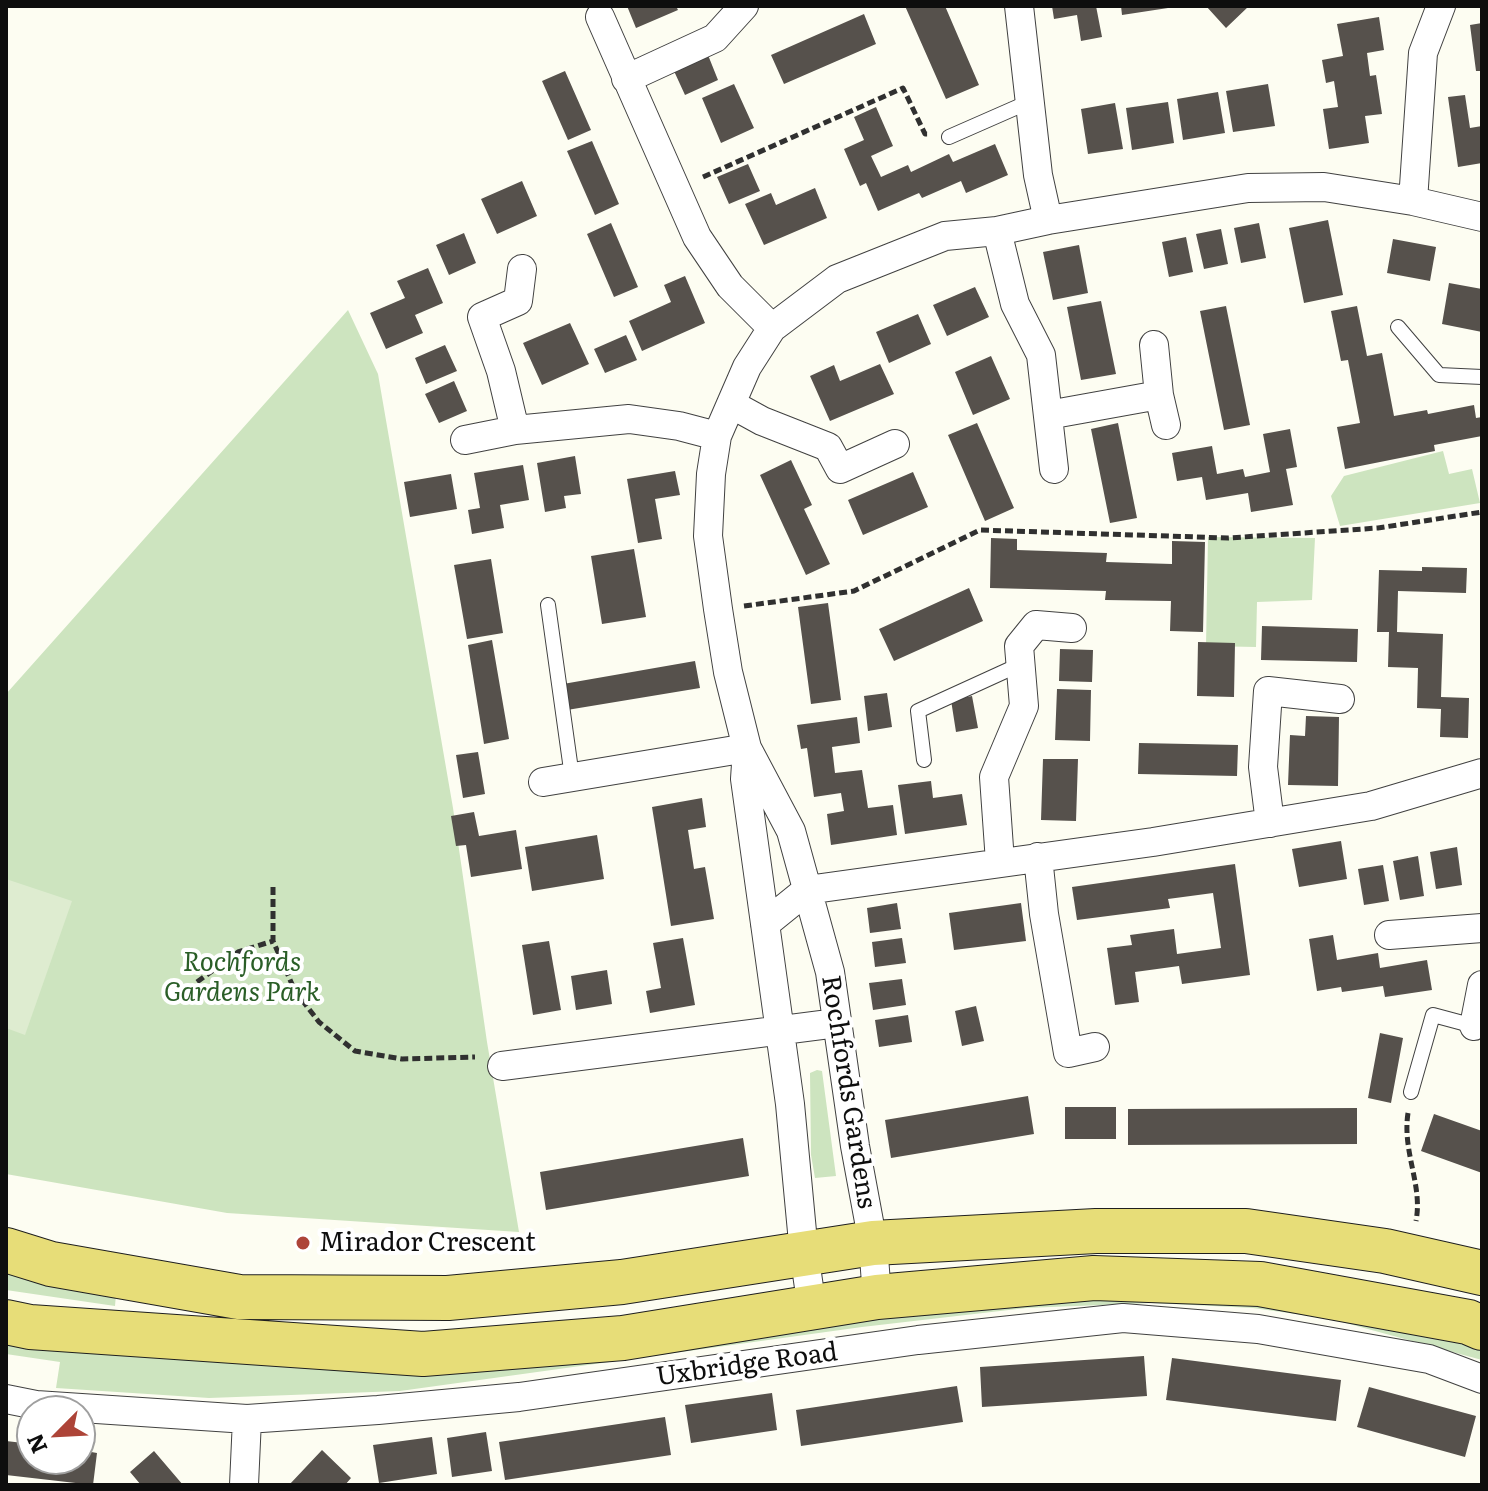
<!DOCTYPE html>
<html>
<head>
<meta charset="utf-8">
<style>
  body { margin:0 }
  #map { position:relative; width:1488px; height:1491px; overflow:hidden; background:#fdfdf2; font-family:Literata,serif }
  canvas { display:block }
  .frame { position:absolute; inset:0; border:8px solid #0e0e0e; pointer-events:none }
  .north { position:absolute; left:16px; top:1395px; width:80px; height:80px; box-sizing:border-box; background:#fff; border:2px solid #9f9f9f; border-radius:50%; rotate:246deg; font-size:22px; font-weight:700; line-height:32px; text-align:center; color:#0e0e0e }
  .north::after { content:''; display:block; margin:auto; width:28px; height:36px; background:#ad4438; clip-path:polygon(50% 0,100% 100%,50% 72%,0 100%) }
</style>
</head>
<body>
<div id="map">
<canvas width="1488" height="1491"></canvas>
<div class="frame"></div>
<div class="north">N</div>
</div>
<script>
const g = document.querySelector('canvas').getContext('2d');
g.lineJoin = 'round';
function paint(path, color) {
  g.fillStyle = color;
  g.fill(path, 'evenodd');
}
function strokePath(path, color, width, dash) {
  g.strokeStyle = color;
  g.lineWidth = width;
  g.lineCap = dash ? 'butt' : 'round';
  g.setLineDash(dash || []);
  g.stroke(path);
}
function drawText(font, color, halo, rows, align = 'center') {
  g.font = font + ' Literata,serif';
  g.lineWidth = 8;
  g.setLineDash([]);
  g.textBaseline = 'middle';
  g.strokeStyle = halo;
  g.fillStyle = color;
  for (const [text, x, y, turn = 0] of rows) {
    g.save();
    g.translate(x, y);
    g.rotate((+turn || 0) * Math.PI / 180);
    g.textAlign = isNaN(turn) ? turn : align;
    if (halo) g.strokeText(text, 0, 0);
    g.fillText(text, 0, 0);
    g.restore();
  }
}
paint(new Path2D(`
  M348,310L378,374L453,808L487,1042L519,1232L227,1213L6,1174V694Z
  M1443,451L1449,474L1472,469L1480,503L1340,526L1331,496L1344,476Z
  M1208,537L1315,538L1312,600L1257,602L1256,647L1206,646Z
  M817,1070L822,1071L836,1176L815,1178L811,1155L810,1073Z
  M6,1257L117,1283L115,1306L6,1290Z
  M1202,1294L1482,1344V1360L1331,1319L1253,1308L1152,1303L1026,1308L862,1327L400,1391L209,1398L56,1388L60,1362L6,1354V1325L207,1352L904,1306Z`), '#cde4bf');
paint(new Path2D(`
  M6,879L72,901L25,1035L6,1028Z`), '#deecd0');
paint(new Path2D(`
  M627,6H676L678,10L636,28Z
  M905,6H945L979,85L946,99Z
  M1052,6H1096L1102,37L1081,41L1077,15L1054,19Z
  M1121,6H1168V8L1122,15Z
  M1206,6H1249L1226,28Z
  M864,14L876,44L784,84L771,55Z
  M1379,17L1384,50L1367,53L1370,76L1376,75L1382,114L1365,116L1369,143L1329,149L1323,109L1338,107L1334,81L1326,83L1322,60L1343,56L1337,24Z
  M1482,23V71H1476L1470,25Z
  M708,55L718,80L685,95L674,71Z
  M565,71L591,130L568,140L542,81Z
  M734,84L754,128L721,143L702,98Z
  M1268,84L1275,126L1233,132L1226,91Z
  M1218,92L1225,133L1183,140L1177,99Z
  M1465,95L1470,128L1482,126V163L1458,167L1448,97Z
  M1168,102L1174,143L1132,150L1126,108Z
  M1115,103L1123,149L1088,154L1081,109Z
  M876,107L893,146L871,156L881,177L908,165L911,172L949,154L953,162L995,144L1008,175L966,193L961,181L922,198L919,193L878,211L866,183L860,186L844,149L864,140L854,117Z
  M592,141L619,204L595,215L567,151Z
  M748,164L760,191L729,204L717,177Z
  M522,181L537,216L497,234L481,199Z
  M815,188L827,218L764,245L745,204L771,193L776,205Z
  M1328,220L1343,295L1304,303L1289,228Z
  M611,223L638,287L614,297L587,234Z
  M1259,223L1266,258L1241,263L1234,228Z
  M1221,229L1228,264L1204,269L1196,234Z
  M464,233L476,263L449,275L436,245Z
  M1186,237L1193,272L1169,277L1162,242Z
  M1393,239L1436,247L1430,281L1387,273Z
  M1079,245L1088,293L1053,300L1043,252Z
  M428,268L443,303L415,315L423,333L386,349L370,313L405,298L397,281Z
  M685,276L705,323L642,351L629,321L671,302L664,285Z
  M1449,283L1482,289V332L1442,324Z
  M975,287L989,317L947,336L933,305Z
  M1101,301L1116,374L1081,380L1067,307Z
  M1226,306L1250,425L1224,430L1200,311Z
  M1357,306L1367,356L1382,353L1394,416L1427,410L1428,414L1474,405L1476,418L1482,417V436L1434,445L1435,451L1345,469L1337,427L1360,423L1348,360L1341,361L1331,311Z
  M918,314L931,344L889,363L876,332Z
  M570,323L589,364L542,385L523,343Z
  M626,335L637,360L605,373L594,349Z
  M445,345L457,371L426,384L415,358Z
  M991,356L1010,399L973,415L955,372Z
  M880,364L894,394L830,421L810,376L834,365L840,381Z
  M454,381L467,411L439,423L425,394Z
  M977,423L1014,508L985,521L948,435Z
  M1118,423L1137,518L1110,523L1091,429Z
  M1290,429L1297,467L1286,469L1293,505L1251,512L1248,493L1206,500L1202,477L1177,481L1172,453L1212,446L1217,474L1243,469L1245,477L1270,472L1263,434Z
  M575,456L581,494L564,496L566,508L545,512L537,463Z
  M791,460L812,505L804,509L830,564L806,575L760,475Z
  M523,465L529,500L500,505L504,528L472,534L468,510L480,508L474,473Z
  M675,471L680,495L655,499L662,539L638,543L627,479Z
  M913,472L928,507L863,535L848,500Z
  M451,474L457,509L410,517L404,482Z
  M991,538L1017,539V550L1107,553L1106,562L1172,564V541L1205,542L1203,632L1170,631L1171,601L1105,600L1106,591L990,588Z
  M634,549L646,617L602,624L591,556Z
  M491,559L503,633L467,639L454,565Z
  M1422,567L1467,568L1466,593L1398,591L1397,632L1443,634L1441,697L1469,698L1468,738L1440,737L1441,709L1417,708L1418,668L1388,667L1389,632H1377L1379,570L1422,571Z
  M969,588L983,621L894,661L879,629Z
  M828,603L841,700L811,704L798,607Z
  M1262,626L1358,629L1357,662L1261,660Z
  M492,640L509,739L484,744L468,645Z
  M1198,642L1235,643L1234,697L1197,696Z
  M1060,649L1093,650L1092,682L1059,681Z
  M695,661L700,688L567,710L563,684Z
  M1057,689L1091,690L1090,741L1055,740Z
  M887,693L892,727L868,731L864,696Z
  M972,696L978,728L956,732L951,700Z
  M1306,716L1339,717L1338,786L1288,785L1290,735L1305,736Z
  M857,717L860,743L832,747L835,773L862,770L868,808L893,805L897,835L831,845L827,814L844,811L841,793L814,797L807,748L801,749L797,725Z
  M1139,743L1238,745L1237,776L1138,774Z
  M478,752L485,794L463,798L456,755Z
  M1043,759H1078L1076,821L1041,820Z
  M931,781L933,798L962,794L967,825L905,834L898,785Z
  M702,798L706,827L688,830L694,869L705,867L714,919L671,926L652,807Z
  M474,812L479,836L516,830L522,869L471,877L466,845L456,846L451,816Z
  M597,835L604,879L532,891L525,847Z
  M1341,841L1347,879L1299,887L1292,849Z
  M1457,847L1462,885L1436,889L1430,852Z
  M1418,856L1424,896L1400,900L1393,861Z
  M1235,864L1250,975L1182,984L1179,966L1135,972L1139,1002L1115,1005L1107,948L1132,945L1130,935L1174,929L1177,954L1221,948L1213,893L1168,899L1170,908L1077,920L1072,887Z
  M1383,865L1389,901L1364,905L1358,869Z
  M897,903L901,929L870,933L867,908Z
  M1021,903L1026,941L954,950L949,913Z
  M1333,935L1337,960L1378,953L1380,968L1427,960L1432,990L1385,997L1383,986L1342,992L1341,987L1317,991L1309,939Z
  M683,938L695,1005L650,1013L646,991L661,988L653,943Z
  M902,938L906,963L875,967L872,942Z
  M549,941L561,1010L533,1015L522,945Z
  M607,970L612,1004L576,1010L571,976Z
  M902,979L906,1005L873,1010L869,983Z
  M976,1006L984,1041L962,1046L955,1011Z
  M908,1015L912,1042L879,1047L875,1020Z
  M1380,1033L1403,1038L1391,1103L1368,1098Z
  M1028,1096L1034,1134L891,1158L885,1120Z
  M1065,1107H1116V1139H1065Z
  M1357,1108V1144L1128,1145V1109Z
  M1434,1114L1482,1131V1173L1421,1151Z
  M743,1138L749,1176L546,1210L540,1172Z
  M1144,1356L1147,1396L982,1407L980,1367Z
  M1172,1358L1341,1380L1336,1421L1166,1400Z
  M957,1386L963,1422L801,1446L796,1410Z
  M1369,1387L1476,1416L1465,1457L1357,1427Z
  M772,1393L777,1430L691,1443L685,1405Z
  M665,1417L671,1455L505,1480L499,1442Z
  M486,1432L492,1471L452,1477L447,1438Z
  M432,1437L437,1474L379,1483L373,1445Z
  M6,1441L32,1444V1459H80V1450L97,1453L93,1485L6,1475Z
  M322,1450L351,1478L345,1485H289Z
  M154,1451L183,1485H141L130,1472Z`), '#56514c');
const lane = new Path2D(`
  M949,137L1031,101
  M1398,327L1439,375L1482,377
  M548,605L572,777
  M924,760L918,711L1021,664
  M1411,1092L1433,1015L1474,1026`);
const street = new Path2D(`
  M1019,6L1038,175L1048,220
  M600,17L697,237L730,286L772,328
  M626,79L715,38L744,6
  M1413,201L1423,53L1441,6
  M997,231L1015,304L1041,355L1054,469
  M1154,345L1159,395L1166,425
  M731,404L762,421L828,447L840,469L895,444
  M1048,415L1159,395
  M515,430L501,371L482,317L518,301L522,269
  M465,440L515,430L629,419L679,426L717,436
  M747,749L745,779L790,1104L804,1253L812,1308
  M543,782L747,748
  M1270,823L1263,767L1268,691L1340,699
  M1038,857L1044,914L1068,1053L1095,1047
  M1000,862L994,777L1024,706L1019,646L1036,625L1072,628
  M765,924L807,890L1153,842L1371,806L1482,773
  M1389,935L1482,928
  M1474,1026L1482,985
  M502,1066L837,1023
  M877,1297L873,1243L855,1146L830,972L791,831L747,748L728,672L718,609L708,536L711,474L717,436L747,367L772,328L837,279L945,236L997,231L1048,220L1248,188L1324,187L1413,201L1482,217
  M6,1399L36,1405L247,1419L378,1410L519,1397L918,1340L1123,1318L1258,1329L1429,1359L1482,1379
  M244,1485L247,1419`);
const primary = new Path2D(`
  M6,1250L51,1264L239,1297L448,1298L622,1282L873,1243L1096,1231H1246L1385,1251L1482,1273
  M6,1322L30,1327L423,1354L623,1338L877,1297L1094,1278L1260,1284L1468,1322L1482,1328`);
strokePath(lane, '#414141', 16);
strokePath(street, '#414141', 30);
strokePath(primary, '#1f1f1f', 46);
strokePath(new Path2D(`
  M703,177L903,88L925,134H930
  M744,606L854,591L980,530L1228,538L1378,528L1482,512
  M273,887V941L295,991L319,1022L355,1051L402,1059L475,1057
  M197,982L238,952L273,941
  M1408,1113C1402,1152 1423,1185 1416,1221`), '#303030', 5, [8, 4]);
strokePath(lane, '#fff', 14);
strokePath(street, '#fff', 28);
strokePath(primary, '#e7dd78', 44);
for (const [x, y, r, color] of [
  [303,1243,8,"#ad4438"]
]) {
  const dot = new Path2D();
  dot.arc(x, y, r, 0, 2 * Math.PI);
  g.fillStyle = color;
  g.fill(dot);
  strokePath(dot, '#fff', 3);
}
drawText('italic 26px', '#2a5e27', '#fff', [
  ["Rochfords",242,963],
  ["Gardens Park",242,993]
]);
drawText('26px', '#0e0e0e', '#fff', [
  ["Rochfords Gardens",848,1092,81],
  ["Uxbridge Road",747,1365,-8]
]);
drawText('26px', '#0e0e0e', '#fff', [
  ["Mirador Crescent",319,1243]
], 'left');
</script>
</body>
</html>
